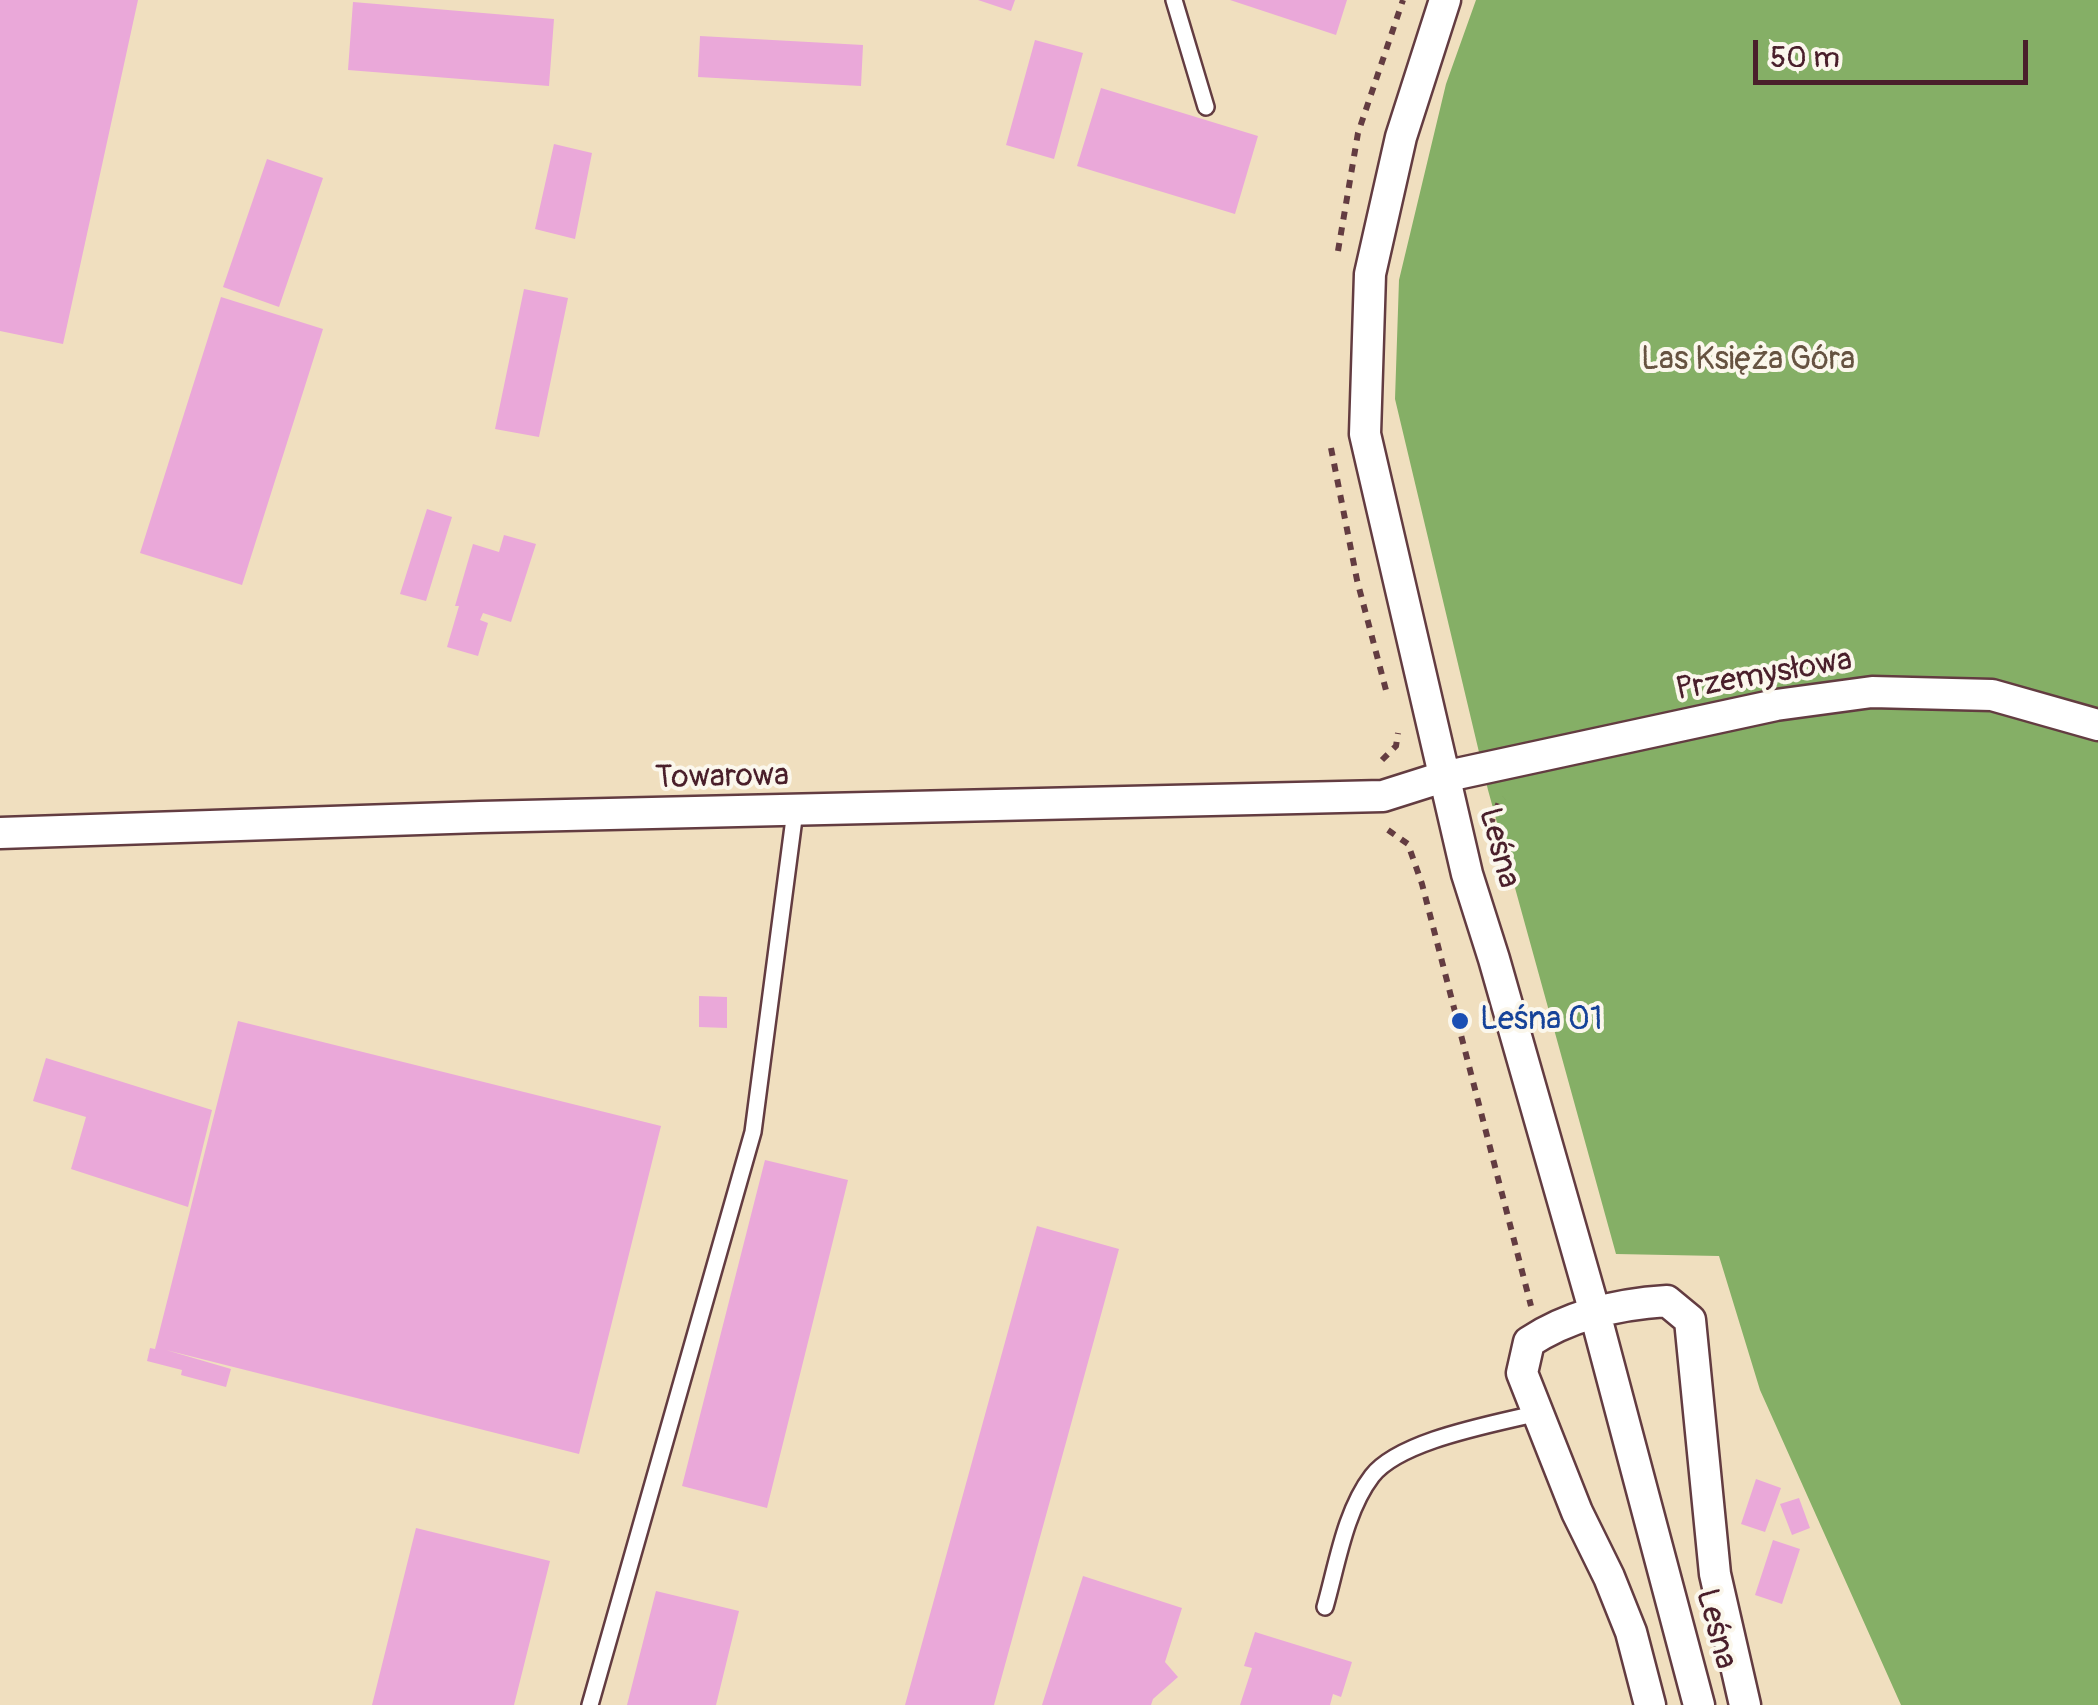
<!DOCTYPE html>
<html>
<head>
<meta charset="utf-8">
<style>
  body { margin:0 }
  #map { position:relative; width:2098px; height:1705px; overflow:hidden; background:#f0dfbf; font-family:Pangolin,sans-serif }
  canvas { display:block }
  .scale { position:absolute; left:1753px; top:40px; width:275px; height:45px; box-sizing:border-box; border:5px solid #4a1f2b; border-top:0; padding-left:12px; font-size:30px; line-height:35px; white-space:nowrap; color:#4a1f2b; -webkit-text-stroke:8px #fbf7ec; paint-order:stroke }
</style>
</head>
<body>
<div id="map">
<canvas width="2098" height="1705"></canvas>
<div class="scale">50 m</div>
</div>
<script>
const g = document.querySelector('canvas').getContext('2d');
g.lineJoin = 'round';
function paint(path, color) {
  g.fillStyle = color;
  g.fill(path, 'evenodd');
}
function strokePath(path, color, width, dash) {
  g.strokeStyle = color;
  g.lineWidth = width;
  g.lineCap = dash ? 'butt' : 'round';
  g.setLineDash(dash || []);
  g.stroke(path);
}
function drawText(font, color, halo, rows, align = 'center') {
  g.font = font + ' Pangolin,sans-serif';
  g.lineWidth = 8;
  g.setLineDash([]);
  g.textBaseline = 'middle';
  g.strokeStyle = halo;
  g.fillStyle = color;
  for (const [text, x, y, turn = 0] of rows) {
    g.save();
    g.translate(x, y);
    g.rotate((+turn || 0) * Math.PI / 180);
    g.textAlign = isNaN(turn) ? turn : align;
    if (halo) g.strokeText(text, 0, 0);
    g.fillText(text, 0, 0);
    g.restore();
  }
}
paint(new Path2D(`
  M1476,0H2098V1705H1901L1760,1390L1719,1256L1616,1254L1488,790L1395,399L1399,280L1446,84Z`), '#85af66');
paint(new Path2D(`
  M0,0H138L63,344L0,331Z
  M978,0H1015L1011,11Z
  M1230,0H1347L1336,35Z
  M353,2L554,19L549,86L348,70Z
  M700,36L863,45L861,86L698,77Z
  M1035,40L1083,53L1054,159L1006,145Z
  M1101,88L1258,136L1235,214L1077,166Z
  M554,144L592,153L575,239L535,229Z
  M267,159L323,178L279,307L223,287Z
  M524,289L568,298L539,437L495,429Z
  M221,297L323,329L242,585L140,553Z
  M427,509L452,517L426,601L400,594Z
  M504,535L536,544L511,622L483,613L480,620L488,623L478,656L447,647L459,606H455L473,544L499,552Z
  M699,996L727,997V1028L699,1027Z
  M238,1021L661,1126L579,1454L166,1350L231,1369L226,1387L181,1375L182,1370L147,1361L150,1348L155,1349Z
  M46,1058L212,1110L188,1207L71,1169L86,1117L33,1101Z
  M765,1160L848,1180L767,1508L682,1486Z
  M1037,1226L1119,1249L994,1705H905Z
  M1756,1479L1781,1488L1765,1532L1741,1524Z
  M1799,1498L1810,1528L1792,1535L1780,1504Z
  M416,1528L550,1561L514,1705H372Z
  M1773,1540L1800,1549L1782,1604L1755,1595Z
  M1083,1576L1182,1608L1165,1662L1178,1677L1153,1699L1151,1705H1042Z
  M656,1591L739,1611L716,1705H627Z
  M1255,1632L1352,1662L1341,1697L1333,1694L1330,1705H1240L1252,1668L1244,1666Z`), '#eaa8d9');
const service = new Path2D(`
  M1174,0L1206,107
  M1325,1607C1337,1565 1345,1511 1372,1476C1400,1440 1494,1424 1538,1413
  M590,1705L753,1132L795,811`);
const minor = new Path2D(`
  M1445,0L1401,137L1370,274L1365,434L1467,874L1494,959L1595,1313L1699,1705
  M0,833L480,817L1383,796L1443,777L1776,705L1872,692L1992,695L2098,725
  M1650,1705L1631,1632L1609,1577L1577,1512L1522,1373L1529,1342C1570,1315 1618,1304 1667,1301L1690,1320L1715,1574L1745,1705`);
strokePath(service, '#633c41', 20);
strokePath(minor, '#633c41', 35);
strokePath(new Path2D(`
  M1338,251L1358,133L1403,0
  M1331,448L1357,580L1387,694
  M1382,760L1396,746L1398,733
  M1490,826L1499,802L1504,798
  M1388,830L1408,844L1422,884L1531,1306`), '#633c41', 6, [8, 8]);
strokePath(service, '#fff', 15);
strokePath(minor, '#fff', 30);
for (const [x, y, r, color] of [
  [1460,1021,10,"#1a4fb4"]
]) {
  const dot = new Path2D();
  dot.arc(x, y, r, 0, 2 * Math.PI);
  g.fillStyle = color;
  g.fill(dot);
  strokePath(dot, '#fbf7ec', 4);
}
drawText('32px', '#665341', '#fbf7ec', [
  ["Las Księża Góra",1748,361]
]);
drawText('32px', '#4a1f2b', '#fbf7ec', [
  ["Przemysłowa",1764,676,-10],
  ["Towarowa",722,778,-1],
  ["Leśna",1498,848,75],
  ["Leśna",1715,1629,75]
]);
drawText('32px', '#164399', '#fbf7ec', [
  ["Leśna 01",1480,1021]
], 'left');
</script>
</body>
</html>
